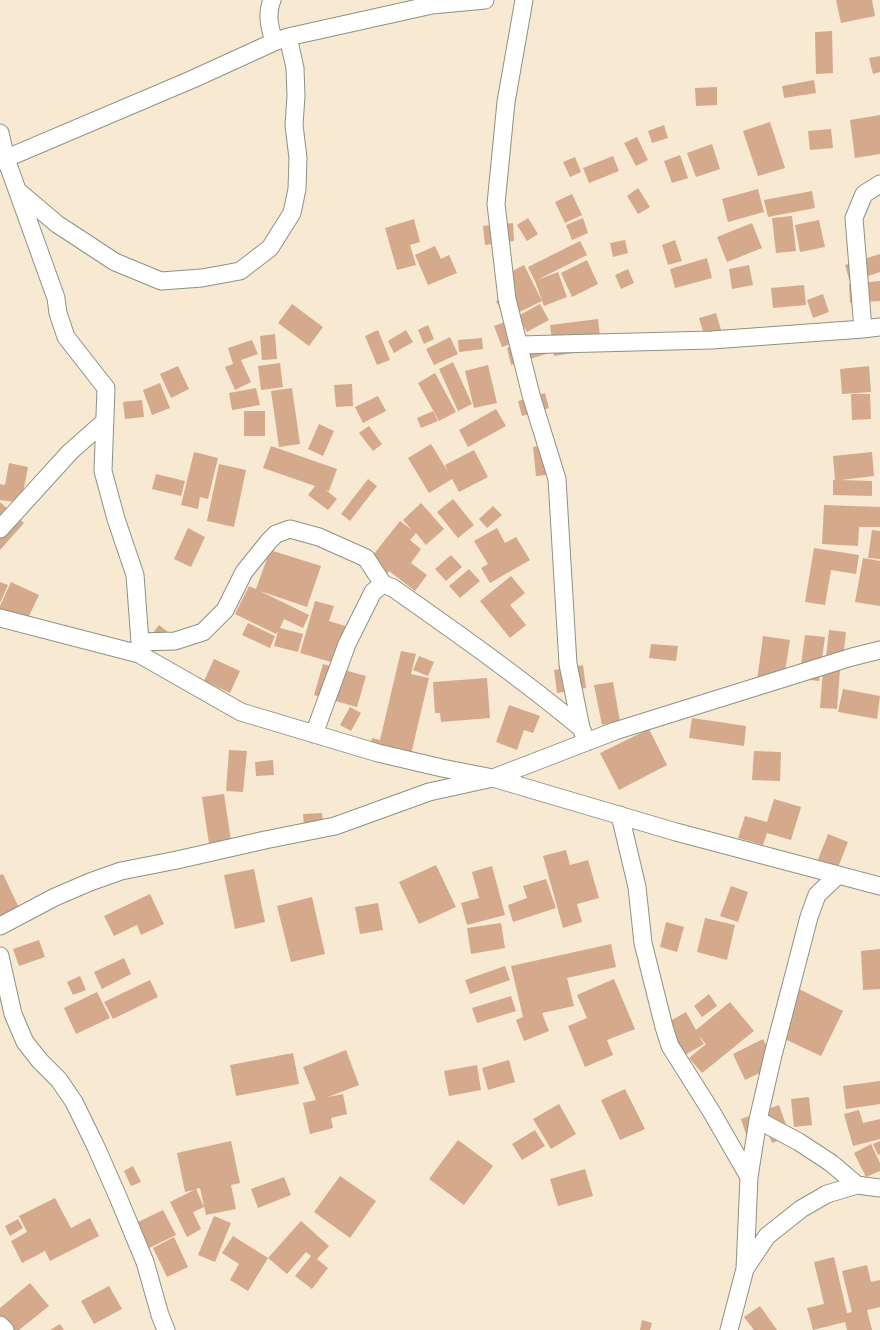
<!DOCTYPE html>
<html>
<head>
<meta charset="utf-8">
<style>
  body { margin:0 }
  canvas { display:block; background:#f8e9d3 }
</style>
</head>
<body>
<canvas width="880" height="1330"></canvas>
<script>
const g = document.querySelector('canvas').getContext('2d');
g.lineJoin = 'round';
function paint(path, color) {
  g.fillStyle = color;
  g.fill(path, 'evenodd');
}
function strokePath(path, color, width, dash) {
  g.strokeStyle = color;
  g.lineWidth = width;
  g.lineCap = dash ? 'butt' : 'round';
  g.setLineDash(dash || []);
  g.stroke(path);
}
paint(new Path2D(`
  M836,0H872L875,16L841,23Z
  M832,31L833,73L816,74L815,32Z
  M880,56V72L873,74L869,58Z
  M814,80L816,93L784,98L782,86Z
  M717,87V105L696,106L695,88Z
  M880,115V154L855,158L850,120Z
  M770,122L785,168L758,176L743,131Z
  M664,125L668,138L652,143L648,131Z
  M831,129L833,148L810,150L808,131Z
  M637,137L648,160L636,166L624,143Z
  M712,144L720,169L696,177L687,153Z
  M680,155L688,178L672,183L664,161Z
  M613,156L619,171L589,183L583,168Z
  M575,157L581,172L570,177L563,162Z
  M638,188L650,207L638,214L627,196Z
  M758,189L764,212L728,222L722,199Z
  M812,191L815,208L768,217L764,200Z
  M572,194L582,215L565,223L555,202Z
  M792,216L796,251L776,253L772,218Z
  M528,218L538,234L527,241L517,225Z
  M583,218L588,233L572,240L566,225Z
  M414,219L420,242L410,245L416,265L397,270L385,228Z
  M819,220L825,247L800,252L795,225Z
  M513,223L514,241L485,245L483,226Z
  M752,223L762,248L727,262L717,237Z
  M625,240L628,253L613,257L610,243Z
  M675,240L682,261L668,265L662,245Z
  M580,241L587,255L537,280L558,272L567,297L544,306L535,281L528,267Z
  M435,246L441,259L449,255L457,273L428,285L415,255Z
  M880,254V272L850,282L845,265Z
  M707,258L712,278L675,288L670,269Z
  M587,260L598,284L572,297L561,273Z
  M524,265L542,301L505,319L496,301L516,291L507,274Z
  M749,265L753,285L732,289L729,269Z
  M628,269L634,283L621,289L615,275Z
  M880,281V301L850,303L849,284Z
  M804,285L806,305L773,308L771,288Z
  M823,294L829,312L813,318L807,300Z
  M292,304L323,327L309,346L278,323Z
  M540,304L549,320L527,332L518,316Z
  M716,313L722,333L705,338L699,318Z
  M517,318L525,339L502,347L494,326Z
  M598,319L600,336L572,340L574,353L554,356L550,325Z
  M428,325L434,339L424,344L418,330Z
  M378,330L390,360L377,365L365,336Z
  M406,330L413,342L394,353L388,341Z
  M275,334L277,359L262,360L260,336Z
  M547,335L552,352L511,365L507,348Z
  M450,337L458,354L434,365L426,349Z
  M482,338L483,349L459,352L458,340Z
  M252,340L258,354L241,360L251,382L235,390L225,367L233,364L228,348Z
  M453,362L472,404L458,411L439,369Z
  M280,363L283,387L261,390L258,366Z
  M488,365L497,403L474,408L465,371Z
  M178,366L189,389L171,398L160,374Z
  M869,366L871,392L842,394L840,369Z
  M435,373L456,412L439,421L418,383Z
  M160,383L170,408L152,415L143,390Z
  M352,384L353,406L336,407L334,385Z
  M256,388L260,405L232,410L229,393Z
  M292,388L300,444L279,447L271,391Z
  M545,393L549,408L522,416L518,401Z
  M851,394H870L871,419L852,420Z
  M378,396L386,411L363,423L355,407Z
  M142,400L144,417L125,419L123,402Z
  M496,409L506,426L468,447L459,430Z
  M244,411H265V436H244Z
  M433,411L438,421L421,428L417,418Z
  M319,424L334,431L323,456L308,449Z
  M369,426L382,444L373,451L359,433Z
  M431,444L448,472L445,465L474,450L488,477L459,492L452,479L429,493L408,458Z
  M553,444L556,474L536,476L533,447Z
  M271,446L337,469L329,491L326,490L337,499L328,510L308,495L315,486L263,468Z
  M194,452L218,458L208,499L200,497L198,509L181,505Z
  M872,452L874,476L841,480L872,481V496L833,495V480H835L833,456Z
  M9,463L28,467L21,503L0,500V484L5,485Z
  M219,464L246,470L234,527L207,521Z
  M156,474L185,481L181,496L152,489Z
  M368,479L377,486L350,521L341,514Z
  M453,499L474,525L458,538L437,512Z
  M0,502L24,523L0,550Z
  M421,503L444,529L426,545L416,533L410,540L421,549L411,563L427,575L415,591L389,571L380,583L362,569L400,521L412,530L403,520Z
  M824,505L880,507V527H859L858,546L822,544Z
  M493,506L502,515L487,528L479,519Z
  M188,528L205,537L191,567L174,559Z
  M497,528L505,543L516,537L530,560L490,583L481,568L488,564L474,541Z
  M872,530L880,531V559L868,558Z
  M814,548L859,555L856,574L831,570L825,605L805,602Z
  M270,550L321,566L307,607L260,591L309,615L303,628L284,619L280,628L303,634L298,652L274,646L278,631L276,634L235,614L249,586L256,589Z
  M451,555L462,567L446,581L435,569Z
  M863,558L880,561V606L855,602Z
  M469,569L480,581L460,598L449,586Z
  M511,576L525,593L510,605L526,625L510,638L480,601Z
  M0,582L8,585L0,603Z
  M11,582L39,595L26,622L0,611V606Z
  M315,601L334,606L329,621L355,629L345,666L300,653Z
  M248,623L275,636L270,648L242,635Z
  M159,625L168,632L153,652L144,645Z
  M829,630L846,632L842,668L825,666Z
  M805,635L825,637L819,681L799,679Z
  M763,636L790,640L783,684L757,681Z
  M651,644L678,646L676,661L649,658Z
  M401,651L416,654L411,674L429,678L408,767L367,758L372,738L380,740Z
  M419,656L434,662L428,676L413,670Z
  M214,659L240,671L230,693L204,681Z
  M323,664L366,676L357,707L314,695Z
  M583,665L586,688L557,693L554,670Z
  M823,669L840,670L837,709L820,708Z
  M487,678L490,718L441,722L440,713H435L433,682Z
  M613,682L620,721L602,725L594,685Z
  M843,689L880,696L877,719L838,712Z
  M509,705L540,716L533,733L524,730L517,750L496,742Z
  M350,707L361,713L351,731L340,725Z
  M692,718L746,726L744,746L689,738Z
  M649,729L667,765L619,790L600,753Z
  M229,750L247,751L243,792L226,791Z
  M754,751L781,752L780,781L752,780Z
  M273,760L274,775L256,776L255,762Z
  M224,794L231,841L209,844L202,797Z
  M774,799L801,807L791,840L767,833L763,845L738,838L745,816L767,822Z
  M322,813L323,825L304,826L303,814Z
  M828,834L848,842L837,870L817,862Z
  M566,850L570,865L588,860L599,898L577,904L582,922L563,928L543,856Z
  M436,865L456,907L419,924L399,882Z
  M492,866L505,915L467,925L461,903L479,898L472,872Z
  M254,869L265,922L235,929L224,875Z
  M3,874L22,914L0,925V875Z
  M546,879L556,908L513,922L508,905L527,898L523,886Z
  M731,886L748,892L738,922L720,916Z
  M150,894L164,924L141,935L137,925L114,936L104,916Z
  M312,897L325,954L291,962L277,906Z
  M378,903L383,930L360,934L355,907Z
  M705,918L735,925L727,960L697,952Z
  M666,922L684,927L677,952L660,947Z
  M501,923L505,948L471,954L467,928Z
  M39,940L45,957L19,966L13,949Z
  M611,944L616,967L567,978L574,1006L542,1013L549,1031L524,1041L516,1020L523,1017L511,966Z
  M880,949V989L863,990L861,951Z
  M124,958L131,974L102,989L94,972Z
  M505,966L510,980L470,994L465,980Z
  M80,976L86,990L73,995L67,982Z
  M614,979L635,1029L607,1040L613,1055L585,1067L568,1026L587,1018L577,995Z
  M150,980L158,997L113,1019L104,1002Z
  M799,989L843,1011L821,1056L776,1035Z
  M97,992L110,1018L76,1034L64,1008Z
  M709,994L717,1006L702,1017L694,1006Z
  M511,996L516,1011L477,1023L472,1008Z
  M730,1002L754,1031L702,1073L689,1058L706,1044L698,1035L704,1044L676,1060L658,1028L686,1012L696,1030Z
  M763,1039L776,1065L745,1080L733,1054Z
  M346,1050L359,1085L328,1097L343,1094L347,1114L331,1118L333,1128L310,1134L303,1103L316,1100L303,1067Z
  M293,1053L299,1084L236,1096L230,1065Z
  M509,1060L515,1082L488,1090L482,1068Z
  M477,1065L481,1090L449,1096L444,1071Z
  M880,1081V1104L846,1109L843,1086Z
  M625,1089L645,1129L620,1140L601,1100Z
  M809,1097L812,1125L794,1127L791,1099Z
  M559,1104L576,1134L551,1149L533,1119Z
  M779,1105L790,1136L772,1143L768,1133L748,1140L741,1119Z
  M859,1110L863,1123L880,1119V1139L853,1146L844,1114Z
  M535,1130L545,1146L522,1160L512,1144Z
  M458,1140L493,1166L464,1205L429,1179Z
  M231,1141L240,1183L231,1185L236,1209L206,1215L200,1188L196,1189L204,1207L193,1212L201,1229L187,1237L170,1202L194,1190L185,1192L177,1153Z
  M880,1141V1154L878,1155L873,1144Z
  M871,1144L880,1163V1171L866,1177L854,1153Z
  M133,1166L141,1182L131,1186L124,1171Z
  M585,1169L593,1196L558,1206L550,1179Z
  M340,1176L376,1201L350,1238L314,1212Z
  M284,1177L291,1195L258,1208L251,1189Z
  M55,1198L71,1228L90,1218L99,1236L50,1261L45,1251L22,1263L11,1241L27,1232L19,1216Z
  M163,1210L176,1235L149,1248L136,1223Z
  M214,1216L231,1223L215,1262L198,1255Z
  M18,1219L23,1228L10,1236L5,1226Z
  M301,1221L329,1246L317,1259L328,1268L312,1289L295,1276L311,1256L306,1252L287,1274L268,1258L248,1291L230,1280L239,1264L222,1253L233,1236L268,1258Z
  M174,1237L188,1267L167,1277L153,1248Z
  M834,1257L847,1313L852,1312L842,1271L867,1265L871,1282L880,1280V1307L867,1310L872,1330H847L845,1322L813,1330L807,1308L824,1304L814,1262Z
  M30,1283L49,1306L19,1330H0V1308Z
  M109,1286L122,1309L94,1324L81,1301Z
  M760,1306L777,1330H754L744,1317Z
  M642,1320L652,1323L650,1330H640Z
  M60,1324L64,1330H50Z`), '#d5aa8c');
const minor = new Path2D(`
  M272,0C266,14 270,28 274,42
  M524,0L506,102L496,204L507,299L531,395L557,479L568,664L581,728L587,742
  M0,133L6,159L56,298L58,313L66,337L106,388L103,471L116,519L135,575L140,642L139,654
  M0,161L193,79L274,42L288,37L432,5L485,0
  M18,191L57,224L115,262L161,281L202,278L240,271L270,248L292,213L297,189L298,158L294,125L296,96L295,68L288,37
  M863,329L854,218L864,194L880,184
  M519,345L712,340L863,329L880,327
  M0,529L70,452L105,421
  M0,618L139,654L241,712L378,753L442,768L493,778L676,832L880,886
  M140,642L175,641L203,632L225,610L244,572L269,541L276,534L290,529L319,537L366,558L383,584L393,588C457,633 521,678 581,728
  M314,734L347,644L373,592L383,584
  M620,815L637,887L643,943L664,1027L670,1046L711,1111L749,1177
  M0,926L55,897L90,882L121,871L177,860L265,840L335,826L429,792L493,778L615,731L852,657L880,650
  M0,956L13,1014L25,1042L40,1061L59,1080L74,1102L96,1147L118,1197L145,1262L160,1315L166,1330
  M758,1120L799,1142L831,1163L857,1185
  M745,1269L767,1236L801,1209L827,1194L857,1185L880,1188
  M0,1325L5,1330
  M729,1330L745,1269L749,1177L758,1120L773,1055L809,917L817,895L838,875`);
strokePath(minor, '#8c9384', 19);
strokePath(minor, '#fff', 17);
</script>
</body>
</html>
